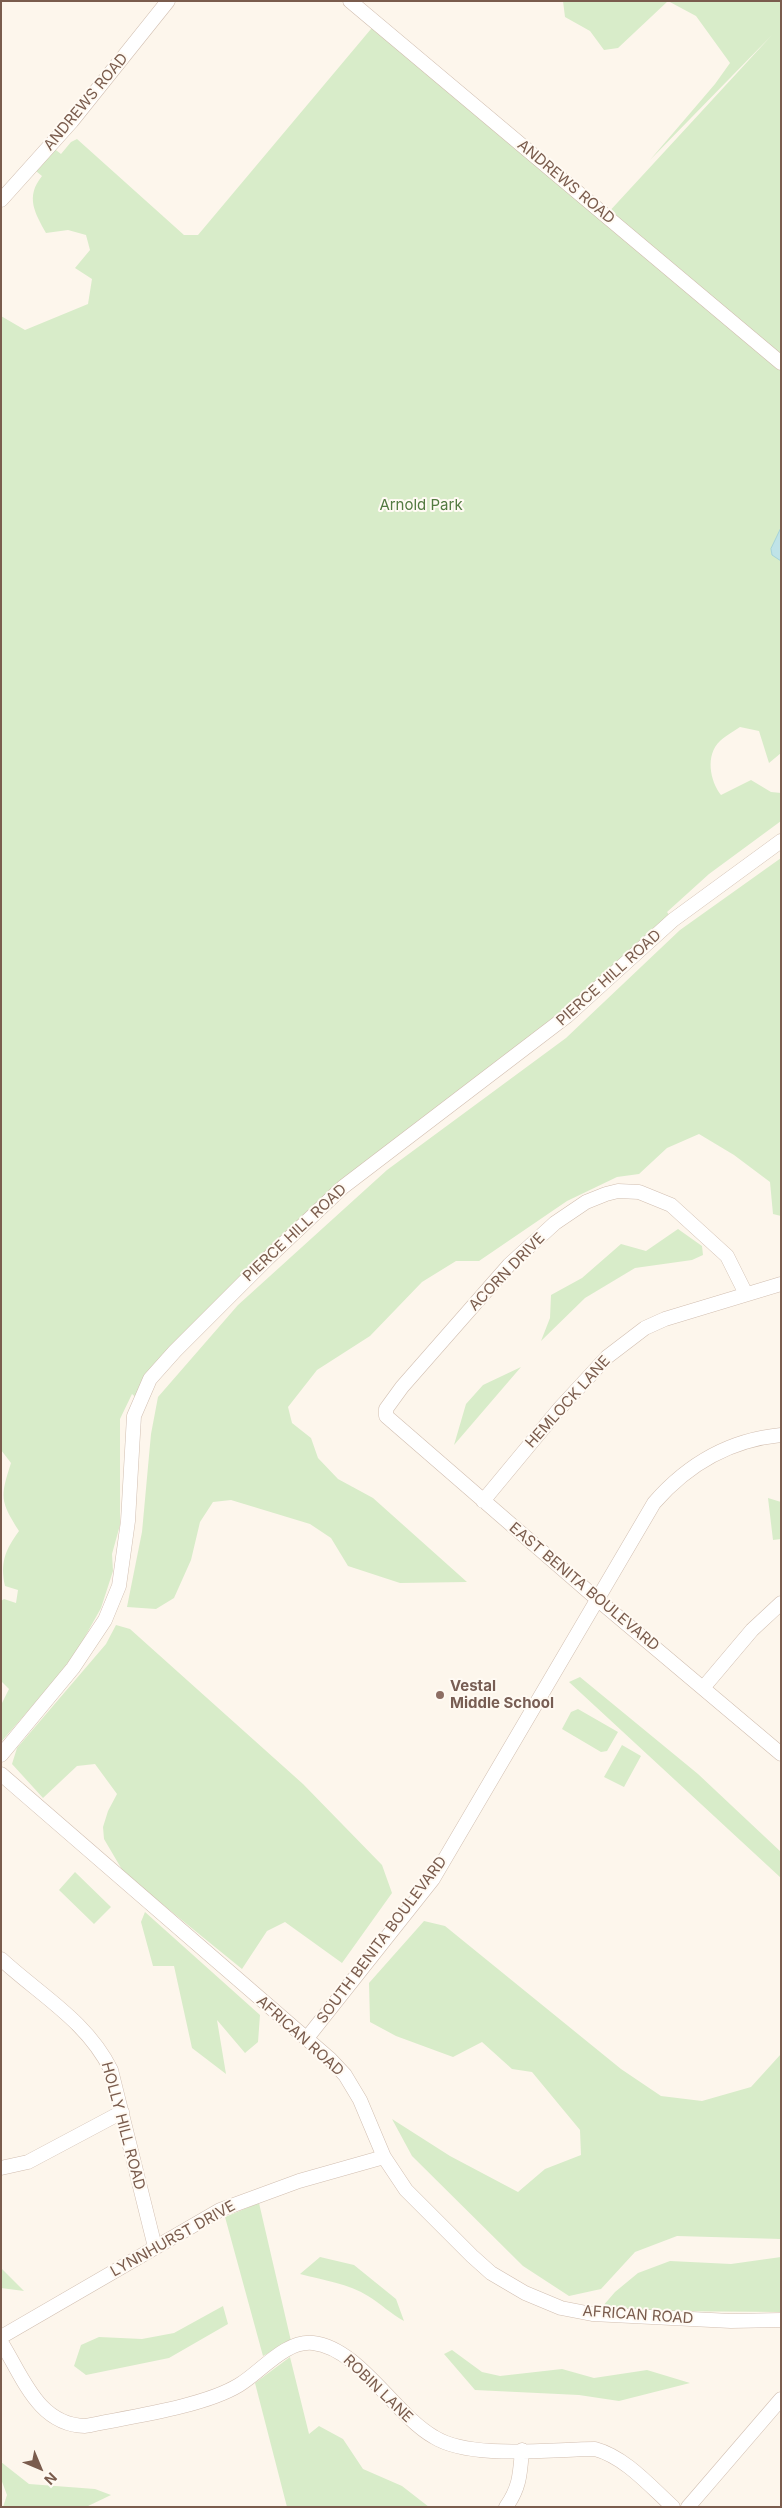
<!DOCTYPE html>
<html>
<head>
<meta charset="utf-8">
<style>
  body { margin:0 }
  #map { position:relative; width:782px; height:2508px; overflow:hidden; background:#fdf6ec; font-family:Inter,sans-serif }
  canvas { display:block }
  .frame { position:absolute; inset:0; border:2px solid #7a5c4d; pointer-events:none }
  .north { position:absolute; left:15px; top:2443px; width:50px; height:50px; -webkit-text-stroke:4px #fffaf3; paint-order:stroke; rotate:135deg; font-size:14px; font-weight:700; line-height:20px; text-align:center; color:#7a5c4d }
  .north::after { content:''; display:block; margin:auto; width:18px; height:22px; background:#7a5c4d; clip-path:polygon(50% 0,100% 100%,50% 72%,0 100%) }
</style>
</head>
<body>
<div id="map">
<canvas width="782" height="2508"></canvas>
<div class="frame"></div>
<div class="north">N</div>
</div>
<script>
const g = document.querySelector('canvas').getContext('2d');
g.lineJoin = 'round';
function paint(path, color) {
  g.fillStyle = color;
  g.fill(path, 'evenodd');
}
function strokePath(path, color, width, dash) {
  g.strokeStyle = color;
  g.lineWidth = width;
  g.lineCap = dash ? 'butt' : 'round';
  g.setLineDash(dash || []);
  g.stroke(path);
}
function drawText(font, color, halo, rows, align = 'center') {
  g.font = font + ' Inter,sans-serif';
  g.lineWidth = 4;
  g.setLineDash([]);
  g.textBaseline = 'middle';
  g.strokeStyle = halo;
  g.fillStyle = color;
  for (const [text, x, y, turn = 0] of rows) {
    g.save();
    g.translate(x, y);
    g.rotate((+turn || 0) * Math.PI / 180);
    g.textAlign = isNaN(turn) ? turn : align;
    if (halo) g.strokeText(text, 0, 0);
    g.fillText(text, 0, 0);
    g.restore();
  }
}
paint(new Path2D(`
  M563,1H781V753L769,763L759,731L740,727C733,732 725,736 720,741C705,755 710,781 721,795L751,780L771,792L781,793V821L709,874L667,912L673,920L567,1016L370,1165L268,1258L139,1400L132,1394L120,1419V1525L112,1554L113,1571L101,1608L77,1651L61,1673L1,1742V1705L9,1689L1,1681V1601L4,1599L16,1603L18,1590L5,1586C0,1563 5,1550 19,1531C0,1501 0,1497 11,1463L1,1450V316L25,330L88,304L92,279L75,268L90,250L86,235L68,230L46,233C35,213 25,197 42,176L31,167L48,144L61,154L71,142L77,139L184,235H198L376,23L606,215L772,35L650,160L715,84L730,63L696,16L668,1L618,48L604,50L590,31L565,17Z
  M781,858V1216L773,1214L770,1182L734,1155L699,1134L667,1148L639,1174L617,1177L567,1201L479,1261H456L422,1282L370,1336L317,1370L288,1407L292,1423L311,1438L318,1458L338,1479L373,1498L467,1582L400,1583L348,1566L331,1538L310,1524L231,1500L213,1502L200,1522L191,1560L174,1598L156,1609L127,1607L142,1532L151,1434L158,1397L238,1305L387,1170L566,1038L680,930Z
  M678,1229L702,1246L703,1255L692,1260L635,1268L585,1298L541,1341L550,1318L551,1295L582,1278L621,1244L646,1251Z
  M521,1367L454,1445L466,1404L483,1385Z
  M768,1498L781,1502V1539L773,1540Z
  M116,1625L130,1629L303,1784L382,1865L392,1893L342,1963L285,1922L267,1931L242,1969L124,1873L104,1839L103,1827L108,1811L117,1794L95,1764L77,1766L43,1798L12,1764L17,1748L106,1644Z
  M580,1677L698,1774L781,1852V1878L569,1682Z
  M578,1709L618,1732L607,1751L601,1752L562,1729L571,1712Z
  M622,1745L641,1756L624,1787L604,1777Z
  M75,1872L111,1907L94,1924L59,1890Z
  M145,1912L260,2015L258,2042L245,2053L217,2020L226,2074L192,2048L174,1966H153L141,1922Z
  M424,1921L445,1926L621,2069L661,2096L702,2101L751,2087L781,2054V2239L677,2236L635,2252L601,2289L569,2296L523,2266L412,2156L392,2119L450,2156L518,2192L545,2169L581,2155L580,2130L532,2072L512,2069L482,2042L453,2057L396,2036L370,2022L369,1983Z
  M259,2203L291,2341L263,2356L225,2217Z
  M320,2257L354,2265L396,2299L404,2321C391,2314 381,2304 368,2296C349,2284 323,2280 300,2274Z
  M781,2257V2312L658,2311L602,2307L615,2292L638,2273L670,2261L731,2264Z
  M1,2268L24,2291L1,2288Z
  M223,2306L228,2324L169,2358L86,2375L74,2366L81,2345L99,2337L142,2339L174,2333Z
  M452,2350L482,2372L500,2376L562,2369L594,2378L647,2370L690,2383L619,2401L579,2395L475,2390L444,2354Z
  M290,2357L309,2434L319,2426L343,2439L363,2469L402,2486L429,2507H287L255,2383Z
  M1,2462L29,2484L95,2489L111,2495L86,2507H3L7,2495L1,2479Z`), '#d8ecc9');
const water = new Path2D(`
  M781,528V561L772,555L771,549Z`);
paint(water, '#bfe3e8');
strokePath(water, '#a5d3da', 1);
const minor = new Path2D(`
  M350,1L781,363
  M1,200L72,121L168,1
  M746,1294L727,1256L671,1205L639,1192L618,1191L606,1194L586,1202L555,1223L509,1265L402,1387L386,1409V1416L597,1599L781,1754
  M483,1501L560,1408L607,1357L645,1328L665,1319L781,1284
  M703,1688L752,1630L781,1603
  M1,1755L73,1668L105,1620L119,1586L128,1521L134,1416L150,1379L175,1351L268,1258L343,1187L567,1016L673,920L781,841
  M1,1774L330,2059L345,2075L360,2100L384,2157L406,2190L472,2256L491,2273L525,2293L561,2308L592,2314L731,2321L781,2320
  M1,1959C40,1995 87,2021 111,2070L155,2247
  M307,2038L433,1879L654,1503C687,1465 729,1440 781,1435
  M1,2168L28,2162L122,2112
  M1,2337L220,2210L299,2181L384,2157
  M1,2342C23,2377 38,2425 85,2426C128,2417 203,2407 239,2385C261,2372 285,2340 313,2343C359,2348 394,2414 434,2437C471,2460 551,2449 595,2449C625,2457 650,2486 673,2507
  M506,2507C520,2487 520,2474 522,2450
  M688,2507L781,2399`);
strokePath(minor, '#d1beb0', 15);
strokePath(minor, '#fff', 14);
for (const [x, y, r, color] of [
  [440,1695,5,"#8d6e63"]
]) {
  const dot = new Path2D();
  dot.arc(x, y, r, 0, 2 * Math.PI);
  g.fillStyle = color;
  g.fill(dot);
  strokePath(dot, '#fffaf3', 2);
}
drawText('15px', '#7a5c4d', '#fffaf3', [
  ["ANDREWS ROAD",86,102,-50],
  ["ANDREWS ROAD",566,182,40],
  ["PIERCE HILL ROAD",609,978,-42],
  ["PIERCE HILL ROAD",295,1233,-43],
  ["ACORN DRIVE",507,1272,-46],
  ["HEMLOCK LANE",568,1402,-48],
  ["EAST BENITA BOULEVARD",584,1587,40],
  ["SOUTH BENITA BOULEVARD",382,1940,-53],
  ["AFRICAN ROAD",300,2036,42],
  ["HOLLY HILL ROAD",123,2126,75],
  ["LYNNHURST DRIVE",173,2239,-29],
  ["AFRICAN ROAD",638,2315,4],
  ["ROBIN LANE",378,2389,44]
]);
drawText('15px', '#537a41', '#fffaf3', [
  ["Arnold Park",421,505]
]);
drawText('bold 15px', '#785e54', '#fffaf3', [
  ["Vestal",450,1686],
  ["Middle School",450,1703]
], 'left');
</script>
</body>
</html>
